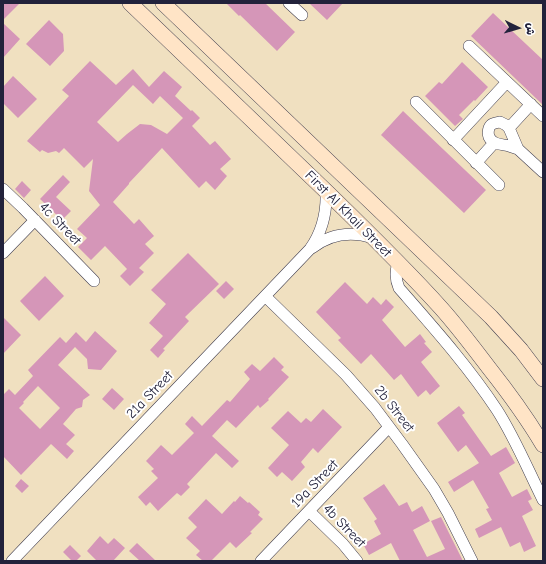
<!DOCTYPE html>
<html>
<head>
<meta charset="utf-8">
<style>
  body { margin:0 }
  #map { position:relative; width:546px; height:564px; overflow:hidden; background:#f0e0c0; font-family:"Comic Neue","Playpen Sans Arabic",sans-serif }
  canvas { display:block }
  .frame { position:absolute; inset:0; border:4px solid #22223b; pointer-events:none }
  .north { position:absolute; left:498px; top:8px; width:40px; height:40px; -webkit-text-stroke:3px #fff; paint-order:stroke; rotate:95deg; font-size:11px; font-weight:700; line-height:16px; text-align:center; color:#22223b }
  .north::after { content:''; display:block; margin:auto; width:14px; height:18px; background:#22223b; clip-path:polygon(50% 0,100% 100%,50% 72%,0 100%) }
</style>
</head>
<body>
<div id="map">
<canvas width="546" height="564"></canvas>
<div class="frame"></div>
<div class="north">ش</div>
</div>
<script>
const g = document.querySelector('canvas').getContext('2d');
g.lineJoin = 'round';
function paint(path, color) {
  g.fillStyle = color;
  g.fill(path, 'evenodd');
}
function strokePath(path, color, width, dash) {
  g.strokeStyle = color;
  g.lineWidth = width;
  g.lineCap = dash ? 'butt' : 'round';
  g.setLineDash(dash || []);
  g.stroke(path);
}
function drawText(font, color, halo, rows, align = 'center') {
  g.font = font + ' "Comic Neue",sans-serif';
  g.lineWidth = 4;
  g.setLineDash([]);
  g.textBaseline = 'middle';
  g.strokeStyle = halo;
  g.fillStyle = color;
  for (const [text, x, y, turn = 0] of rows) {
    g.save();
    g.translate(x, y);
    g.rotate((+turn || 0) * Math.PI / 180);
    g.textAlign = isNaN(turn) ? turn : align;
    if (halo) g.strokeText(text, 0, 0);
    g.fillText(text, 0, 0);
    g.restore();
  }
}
paint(new Path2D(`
  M3,3H20L3,20Z
  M226,3H265L295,32L277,51L240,15L239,16Z
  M309,3H343L327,20Z
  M493,13L543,60V105L471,36Z
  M49,20L63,34L64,51L50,66L26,44Z
  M3,23L20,39L3,58Z
  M90,61L116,85L133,69L149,87L164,71L182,87L175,96L191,111L192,110L200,118L192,126L210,145L215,141L231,159L220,169L227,176L215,190L206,181L199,188L162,148L129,183V184L113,202L134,224L139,219L154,236L145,244L154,253L139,268L144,272L130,286L120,276L127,269L105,246L91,260L78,247L87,238L77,229L100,205L89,191L93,159L84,168L64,148L59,153L56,151L48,153L42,150L40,152L27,141L69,96L62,90ZM133,85L153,104L160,96L183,118L167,134L151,125L140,124L127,134L118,142L97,122Z
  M462,62L488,87L475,101L474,100L459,115L463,119L455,126L425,96L439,82L442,84Z
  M13,76L37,99L18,118L3,103V87Z
  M403,111L486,190L464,213L381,135Z
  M63,175L70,182L56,197L71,211L62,220L40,199Z
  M22,181L31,190L24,198L15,189Z
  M188,253L219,284L185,317L189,321L163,349L165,350L158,358L150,350L163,336L149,323L166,304L151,290Z
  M45,276L64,296L39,321L20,301Z
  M226,281L234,289L224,299L216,291Z
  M345,282L367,304L373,297L381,305L386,299L394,307L382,320L405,347L420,334L426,342L424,343L432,352L421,362L440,386L430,395L426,390L418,397L401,374L394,380L371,354L361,364L338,340L341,338L316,312Z
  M3,317L21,335L3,354Z
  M95,331L117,351L101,370L88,369L87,359L75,347L58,365L90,395L83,400L82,407L76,409L63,424L75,435L66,444L74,451L67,459L51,444L21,475L3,456V395L9,389L15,395L33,376L28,370L60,337L66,343L76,332L86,342ZM38,386L60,408L40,429L19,408L24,403L23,402Z
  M274,357L284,367L281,370L289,377L268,399L269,400L260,408L258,405L236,428L227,420L212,436L239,461L232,468L216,453L187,484L190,487L181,496L177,493L158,511L150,502L146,506L138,497L158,478L151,471L154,469L146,461L161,445L172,455L194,433L185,424L192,416L202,426L227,400L230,402L250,379L244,372L252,364L260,371Z
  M112,388L124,399L114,410L102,399Z
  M459,406L465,413L462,415L491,456L506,447L515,463L499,473L512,497L527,489L532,499L528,501L533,510L522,516L536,546L524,552L520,542L510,547L501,527L479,538L475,529L492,520L486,509L489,508L473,480L454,492L448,482L479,463L466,445L458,452L437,423Z
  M323,409L342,427L318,453L313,448L301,462L305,467L292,481L282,472L277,477L268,468L289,445L271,428L288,411L301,423L306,418L311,422Z
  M21,479L29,486L22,493L15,486Z
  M384,484L399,506L407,502L412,512L422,506L430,521L413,530L427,557L445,549L431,521L441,517L463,561H400L391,543L369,555L363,544L381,534L374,521L377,519L363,498Z
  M240,496L248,503L249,502L260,512L258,515L263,519L250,532L252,533L236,548L230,542L211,561H203L196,555L200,551L186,538L197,527L188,518L206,499L222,514L234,501L235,502Z
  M100,536L108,544L114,538L125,548L113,561H97L87,551Z
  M137,543L156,561H140L129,551Z
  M70,545L81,556L76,561H72L63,552Z`), '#d596b8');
const street = new Path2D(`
  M289,3L302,15
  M469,46L543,116
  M416,102L499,185
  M500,122L506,125L509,128L518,149C515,148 512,147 509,146C501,144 493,145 489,137C488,134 488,131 489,128C491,123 495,123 500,122Z
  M509,128L531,104
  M453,140L507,82
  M518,149L543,172
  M476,163L494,143
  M3,189L23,208L94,281
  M312,248C330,234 351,231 373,238
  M3,253L35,220
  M398,263C395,272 395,279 399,288C433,327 468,366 497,410C515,438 528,470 543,500
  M265,296L346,375L375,408L402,444L434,489L448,513L472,561
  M309,511L343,544L357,561
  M12,561L310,249C322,232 327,213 326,191
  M261,561L389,427`);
const secondary = new Path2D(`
  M130,3C197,67 264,131 330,195C368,232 406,269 441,308C458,327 473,347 489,368C508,392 527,418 543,445
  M163,3L491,317L521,350L543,379`);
strokePath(street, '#413e4f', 12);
strokePath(secondary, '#413e4f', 16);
strokePath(street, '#fff', 11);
strokePath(secondary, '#ffe4c6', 15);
drawText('14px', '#22223b', '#fff', [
  ["First Al Khail Street",348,214,45],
  ["4c Street",60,224,46],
  ["21a Street",150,395,-46],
  ["2b Street",394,409,52],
  ["19a Street",315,484,-46],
  ["4b Street",344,526,46]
]);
</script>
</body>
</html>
